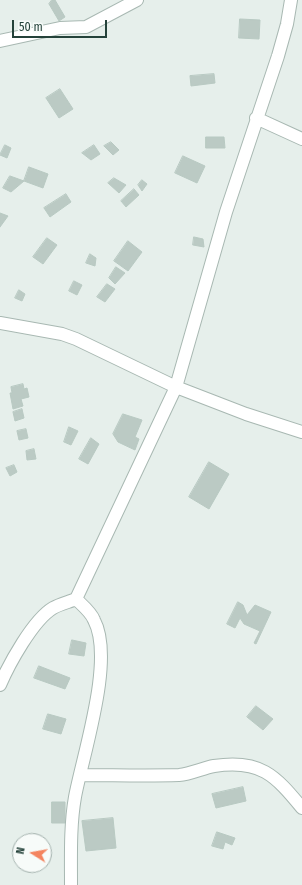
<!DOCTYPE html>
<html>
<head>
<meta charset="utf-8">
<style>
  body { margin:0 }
  #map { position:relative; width:302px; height:885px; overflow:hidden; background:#e6efeb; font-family:"Fira Sans Condensed",sans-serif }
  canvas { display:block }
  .north { position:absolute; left:12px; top:833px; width:40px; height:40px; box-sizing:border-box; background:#f7fbf9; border:1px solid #a3b1ad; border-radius:50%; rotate:281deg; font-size:11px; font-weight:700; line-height:16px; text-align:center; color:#24423a }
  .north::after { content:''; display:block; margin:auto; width:14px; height:18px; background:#f4845f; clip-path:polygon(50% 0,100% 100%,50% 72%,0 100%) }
  .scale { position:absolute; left:12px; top:20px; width:95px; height:18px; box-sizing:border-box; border:2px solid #24423a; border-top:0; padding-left:5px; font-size:12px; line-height:14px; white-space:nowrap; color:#24423a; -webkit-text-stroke:3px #f7fbf9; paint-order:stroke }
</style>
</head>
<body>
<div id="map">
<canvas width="302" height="885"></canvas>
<div class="north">N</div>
<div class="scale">50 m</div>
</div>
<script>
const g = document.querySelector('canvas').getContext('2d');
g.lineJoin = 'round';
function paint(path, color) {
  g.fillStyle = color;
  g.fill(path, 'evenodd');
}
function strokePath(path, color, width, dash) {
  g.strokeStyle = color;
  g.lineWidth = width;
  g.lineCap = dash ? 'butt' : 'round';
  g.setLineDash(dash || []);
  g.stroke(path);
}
const building = new Path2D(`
  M52,0H55L65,17L59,21L49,4Z
  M240,19L260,20L259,39L239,38Z
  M214,74L215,83L191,86L190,76Z
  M60,89L73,109L59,118L46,98Z
  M206,137H224L225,148H206Z
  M111,142L119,150L113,155L104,146Z
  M5,145L11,148L7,158L0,155Z
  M94,145L100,154L91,160L82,153Z
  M183,156L205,166L197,183L175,173Z
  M29,167L48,174L43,188L24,181Z
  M10,176L24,181L11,192L3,188Z
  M114,178L126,185L119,193L108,183Z
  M142,180L147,184L142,191L138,185Z
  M134,189L139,195L126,207L121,201Z
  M66,194L71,202L50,217L44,208Z
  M0,213L8,216L0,227Z
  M194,237L203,239L204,247L193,245Z
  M47,238L57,245L43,264L33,257Z
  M128,241L142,252L128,271L114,261Z
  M90,254L96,258L95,266L86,263Z
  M116,267L125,273L115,284L109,278Z
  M74,281L82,285L77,295L69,291Z
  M107,284L115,289L105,302L97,297Z
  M19,290L25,294L22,301L15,298Z
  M23,384L24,389L27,388L29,397L21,399L23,406L13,409L10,393H12L11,387Z
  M22,409L24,418L15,421L13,412Z
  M123,414L142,420L135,437L139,439L135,450L118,442L113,434Z
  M69,427L78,431L71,445L64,442Z
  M26,429L28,438L19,440L17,431Z
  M91,438L99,444L88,464L79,459Z
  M34,449L36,459L27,460L26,451Z
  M209,462L229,474L209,509L189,497Z
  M14,465L17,472L10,476L6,468Z
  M238,602L243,605L247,615L255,605L271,612L256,644L254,643L260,631L244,624L240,618L235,628L227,624Z
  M72,640L86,643L84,656L69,654Z
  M39,666L70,678L65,689L34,678Z
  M256,706L273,719L263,730L247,717Z
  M48,714L66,719L61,734L43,729Z
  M243,787L246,801L216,808L212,794Z
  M52,802H65V823H52Z
  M113,818L116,848L86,851L82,821Z
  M217,832L235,838L232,845L225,842L223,849L212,846Z`);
paint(building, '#bbcac4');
strokePath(building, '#b8c9c2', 1);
const street = new Path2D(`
  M0,41L60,28L86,27L137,0
  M256,118L302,139
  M0,323L62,334L76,339L176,387L246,414L302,432
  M0,685C9,664 33,620 53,608C60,604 69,602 76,599L176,387L226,212L278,56L287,24L291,0
  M80,775C113,775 146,776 179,775C191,774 203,768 214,766C260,759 275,775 302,808
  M71,885C71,856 70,825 75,797C83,754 115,659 94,620C91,612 82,605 76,599`);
strokePath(street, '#a8b8b2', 14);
strokePath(street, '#fff', 12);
</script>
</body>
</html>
